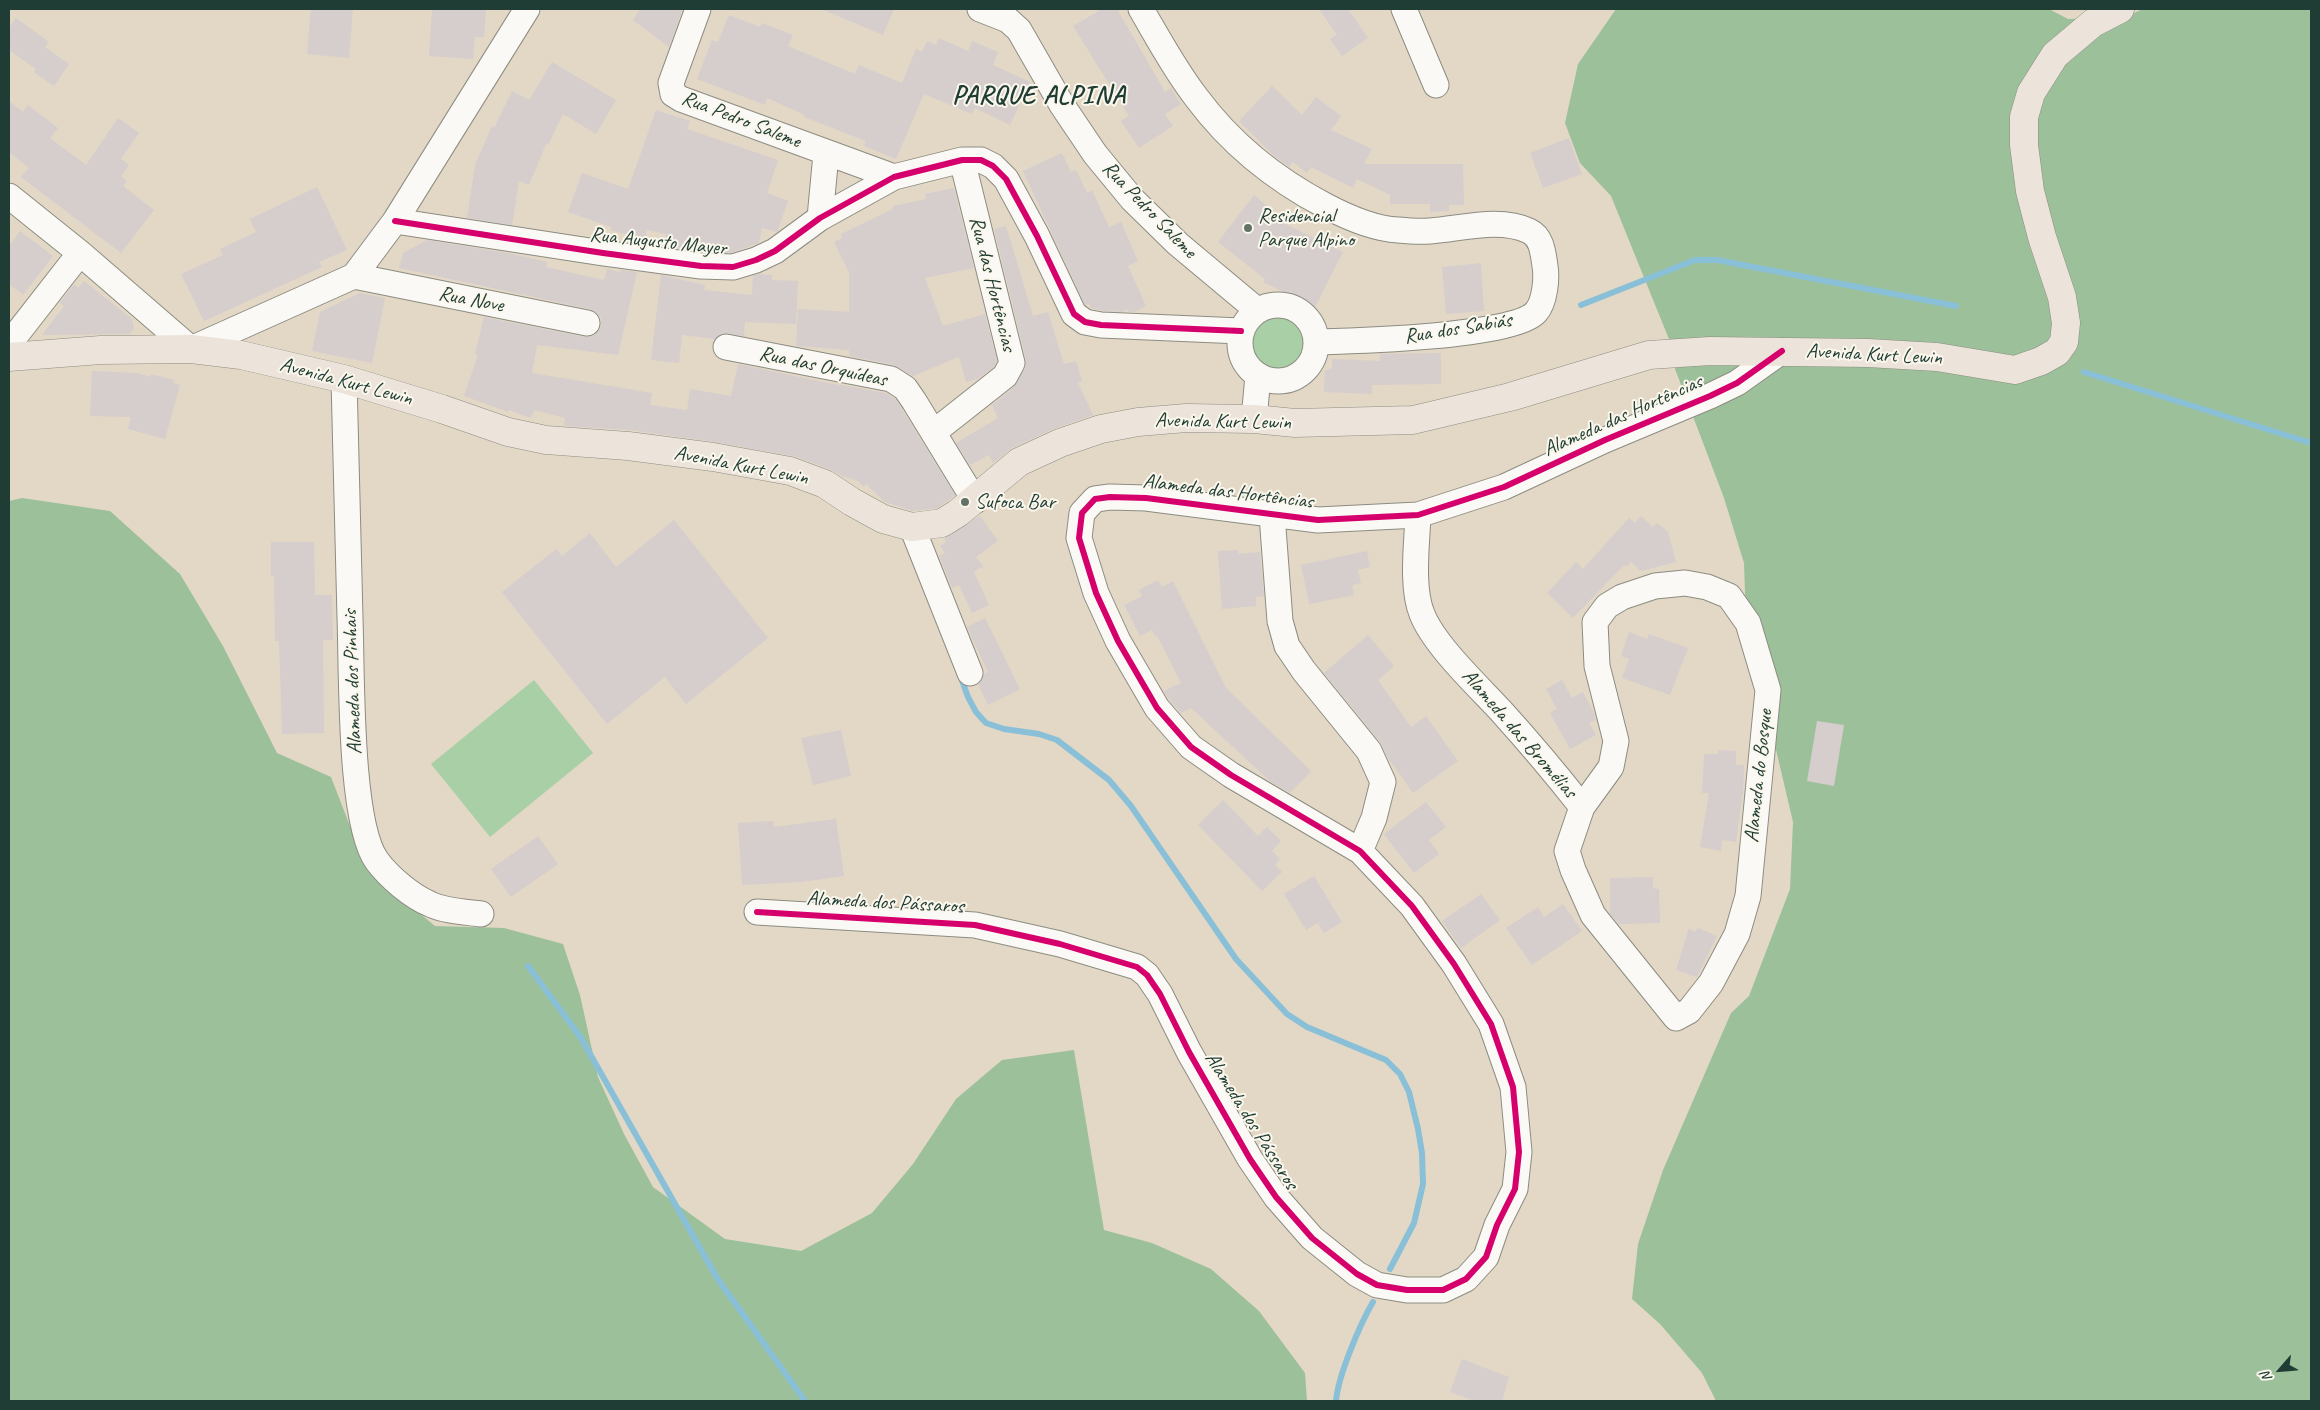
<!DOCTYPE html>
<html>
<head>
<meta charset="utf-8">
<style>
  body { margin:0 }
  #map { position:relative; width:2320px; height:1410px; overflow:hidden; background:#e3d8c6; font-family:Caveat,sans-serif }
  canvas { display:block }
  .frame { position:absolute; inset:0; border:10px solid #1f3d34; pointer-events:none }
  .north { position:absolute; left:2255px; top:1345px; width:50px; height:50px; -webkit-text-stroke:4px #fbf7ec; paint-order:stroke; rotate:243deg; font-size:14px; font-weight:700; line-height:20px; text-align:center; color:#1f3d34 }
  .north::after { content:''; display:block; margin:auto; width:18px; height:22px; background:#1f3d34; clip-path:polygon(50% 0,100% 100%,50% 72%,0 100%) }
</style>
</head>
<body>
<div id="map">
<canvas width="2320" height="1410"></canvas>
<div class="frame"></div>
<div class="north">N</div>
</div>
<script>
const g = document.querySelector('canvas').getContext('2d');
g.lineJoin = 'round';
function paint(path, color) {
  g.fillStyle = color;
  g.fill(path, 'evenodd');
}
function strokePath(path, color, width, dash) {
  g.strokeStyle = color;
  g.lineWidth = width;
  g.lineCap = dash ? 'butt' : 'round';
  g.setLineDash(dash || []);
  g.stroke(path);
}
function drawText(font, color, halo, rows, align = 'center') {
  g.font = font + ' Caveat,sans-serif';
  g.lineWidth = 4;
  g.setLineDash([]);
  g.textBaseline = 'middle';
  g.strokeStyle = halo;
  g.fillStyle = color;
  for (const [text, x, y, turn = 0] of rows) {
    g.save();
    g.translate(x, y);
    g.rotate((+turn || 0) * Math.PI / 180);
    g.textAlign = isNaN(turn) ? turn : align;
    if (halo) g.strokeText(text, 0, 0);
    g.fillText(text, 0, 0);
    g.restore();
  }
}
paint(new Path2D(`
  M1245 343a32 32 0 1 1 64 0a32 32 0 1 1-64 0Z
  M534,680L593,753L490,837L431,764Z`), '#a8cfa5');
paint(new Path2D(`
  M1616,9H2049L2068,19L2125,17L2143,9H2311V1401H1716L1702,1373L1660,1324L1632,1299L1638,1244L1663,1170L1731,1013L1749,996L1790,889L1793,822L1746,622L1744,563L1724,498L1675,369V354L1611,196L1580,163L1565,123L1578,64Z
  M22,498L110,511L180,574L223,646L277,753L331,777L367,870L435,926L504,928L563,944L580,995L598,1077L624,1134L653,1187L725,1239L801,1251L872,1213L913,1164L956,1099L1002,1060L1074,1050L1104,1230L1152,1243L1211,1269L1259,1311L1305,1373L1307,1401H9V501Z`), '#9cc09a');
strokePath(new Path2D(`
  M1581,305L1695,260H1717L1956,306
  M2084,372L2311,443
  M960,675L968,697L976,712L986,723L1004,729L1039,734L1057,740L1109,780L1131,806L1236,959L1287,1014L1307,1027L1386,1060L1400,1074L1409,1092L1418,1129L1422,1153L1423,1184L1414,1223L1390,1269
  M528,966L581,1038L717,1278L805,1401
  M1336,1401C1338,1376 1360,1324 1373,1302`), '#89c0d7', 6);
paint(new Path2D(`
  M311,9H353L349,58L307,54Z
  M432,9H486L484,37H475L473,59L429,56Z
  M640,9H683L669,47L633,20Z
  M821,9H894L883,35Z
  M1102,9H1117L1165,92L1171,88L1181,104L1165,114L1173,126L1139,148L1121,121L1129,116L1073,26Z
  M1319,9H1348L1368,38L1342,56L1330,39L1337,35Z
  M729,15L760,27L762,23L793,35L788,46L855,74L859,65L902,83L916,49L922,52L927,41L936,45L939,38L968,51L972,41L998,52L993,65L1030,82L1010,125L975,108L972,114L924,94L896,159L864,146L866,141L804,117L805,115L767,98L765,105L697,79L712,40L718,42Z
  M16,18L49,42L45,47L69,64L54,86L34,72L36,69L9,50V28Z
  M552,62L616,100L596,134L563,114L548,145L546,144L529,185L519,181L512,225L467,218L475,165L492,126L494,128L512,91L529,100Z
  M1272,86L1302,115L1316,97L1341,116L1331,130L1372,149L1364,164H1463L1464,205H1449V211L1430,212V204H1390V195L1357,179L1353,188L1311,167L1307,173L1293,162L1289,167L1272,154L1239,121Z
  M9,101L23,112L28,105L58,128L50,138L86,165L118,118L139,133L121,159L129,165L121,177L127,181L123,186L154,210L121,253L21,177L29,168L9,152Z
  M656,110L690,121L687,129L778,160L767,193L788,201L777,232L762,228L759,243L731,253L702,252L665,246L666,234L647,230L645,240L611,230V227L568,212L582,173L628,189Z
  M1569,138L1582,174L1543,188L1530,153Z
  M1062,153L1071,172L1076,170L1087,193L1092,190L1109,227L1121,222L1138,261L1128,266L1146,306L1134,312H1128L1127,309L1122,312L1103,311L1091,308L1089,304L1085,305L1023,171Z
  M317,187L347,250L319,262L322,267L204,321L181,274L223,255L220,249L256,232L250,219Z
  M954,188L974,268L925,278L943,326L985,314L997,361L994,367L977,379L966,382L959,357L913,376L894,365L849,356V350L796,346L798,309L849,312V272L834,242L842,238L841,234L893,209V206L926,199L925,194Z
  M1254,195L1278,215L1275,219L1343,252L1315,307L1263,282L1265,279L1218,242Z
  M1006,226L1033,316L1048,312L1064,364L1076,361L1082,381L1078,383L1093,415L1053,429L1012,448L993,463L989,455L970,465L956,443L998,418L992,405L1014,387L1025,369L1026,360L994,229Z
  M20,231L53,256L23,295L9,284V246Z
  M427,240L508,253L547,262L546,267L604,280L607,269L620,272L621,270L637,272L618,355L537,345L532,373L652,393L650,405L687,410L690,389L731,396L738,364L823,382L886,393L895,399L902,409L955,495L937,508L913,511L885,502L866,484L864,487L858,481L842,476L830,469L793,456L715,442L630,430L564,426L565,418L534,410L531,418L509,410L508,412L464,396L478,355L475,354L484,317L585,337L592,336L597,333L601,326V319L597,313L590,309L399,268L403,253Z
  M1481,263L1484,311L1446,314L1442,267Z
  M758,274L772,275V280L798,281L796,324L745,322L744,336L722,333L715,339L682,335L679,363L651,360L661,275L705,285L704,290L752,295L753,276Z
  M84,281L132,319L134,329L129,334L42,335L64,306L60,303L74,284L78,288Z
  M360,293L385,298L372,363L312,351L320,312Z
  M1441,353V384L1372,385V394L1324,392L1325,371L1332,368V359L1380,361V354Z
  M92,371L137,373L150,377L151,374L174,380L173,383L180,385L165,439L128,429L131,417L90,416Z
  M980,516L998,541L976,557L983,566L974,572L989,605L972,613L959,585L952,588L939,556L945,553L940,546L946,542L944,538Z
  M1641,516L1653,527L1657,523L1668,532L1676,562L1641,571L1631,562L1626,567L1624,565L1573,618L1547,593L1576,562L1583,569L1629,518L1635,523Z
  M674,520L768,638L686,704L665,677L607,724L502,592L556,549L562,556L590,533L616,567Z
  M271,542H314L315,595H332L333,640H323L324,733L282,734L279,641H275L274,576H271Z
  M1238,550L1239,554L1260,552L1264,596L1256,597V606L1222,609L1218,551Z
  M1367,551L1370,567L1358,570L1361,583L1352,585L1354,595L1309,604L1301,565Z
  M1158,580L1162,587L1173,581L1226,688L1311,771L1290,793L1271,782L1191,708L1181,713L1169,700L1164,691L1181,683L1157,635L1155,636L1152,630L1140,636L1124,605L1142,596L1139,590Z
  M985,618L1020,689L988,705L978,684L984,674L988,672L967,627Z
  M1629,632L1647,639L1649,634L1688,648L1670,695L1622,678L1629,659L1621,656Z
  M1368,635L1394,666L1378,680L1411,727L1426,716L1458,761L1413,793L1388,758L1380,742L1324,673Z
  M1562,680L1572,698L1583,692L1593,711L1596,720L1589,723L1596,735L1570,749L1550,713L1557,709L1546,689Z
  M1817,721L1844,725L1834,786L1807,781Z
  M841,730L851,776L813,785L801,738Z
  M1718,750L1736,751V765H1744L1743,792L1736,842L1722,840L1721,851L1700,847L1709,793H1702L1704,754H1718Z
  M1223,800L1258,836L1267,827L1281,841L1272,851L1280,859L1275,865L1282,872L1262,891L1198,825Z
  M1426,802L1446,827L1429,840L1439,854L1414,873L1384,834Z
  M836,819L844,876L801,882L742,885L738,823L774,821V827Z
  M538,836L558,864L511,897L491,869Z
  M1314,876L1342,922L1324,933L1318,923L1306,930L1284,894Z
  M1653,877V888L1659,889L1660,923L1619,924L1610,914V878Z
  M1481,894L1500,920L1461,948L1442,921Z
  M1563,904L1582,931L1532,965L1506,928L1538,907L1544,917Z
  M1689,928L1695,932L1698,928L1717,936L1697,977L1676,970Z
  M1462,1359L1509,1377L1502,1401H1475L1450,1392Z`), '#d6cdcd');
const minor = new Path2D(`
  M698,9L671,83L673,94L681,99L894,177
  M980,9L1008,20L1019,30L1062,105L1095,154L1132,199L1178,244L1257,310
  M1141,9C1158,38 1175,70 1196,97C1230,143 1276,180 1326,206C1347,217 1374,229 1398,230C1408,231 1419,232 1430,231C1461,229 1499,217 1529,231C1542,237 1543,253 1545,266C1547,278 1545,302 1536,312C1514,337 1354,341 1316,342
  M1404,9L1436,85
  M9,196L80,253L191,349L354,276L395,221L527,9
  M820,218L826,154
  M395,221L603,253L701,266L733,267L756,260L775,251L820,218L894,177L962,160H981L993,166L1006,179L1037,236L1074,314L1085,322L1101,325L1241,331
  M354,276L587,323
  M1240 343a38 38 0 1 1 76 0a38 38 0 1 1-76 0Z
  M9,344L80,253
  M726,347L891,379L905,388L914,401L975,501
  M344,379C346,459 348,538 350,618C352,670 349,823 377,861C389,877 411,896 430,904C444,911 465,912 481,914
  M1254,419L1258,376
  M934,432L1005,376L1012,363L962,160
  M1272,515L1280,621L1287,646L1304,671L1369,751L1383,782L1374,818L1360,851
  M1418,515C1417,544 1411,587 1422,614C1434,645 1478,686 1501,711C1529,742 1556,774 1582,807L1567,851L1573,870L1593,915L1676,1018L1689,1011L1711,983L1737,934L1748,896L1768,690L1748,623L1729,596L1707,587L1685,583L1655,586L1622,597L1607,606L1595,622L1597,666L1616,741L1611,767L1582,807
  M912,527L970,673
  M757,912L975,925L1060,944L1137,967L1147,975L1160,994L1189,1052L1250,1159L1276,1197L1312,1238L1357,1274L1377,1285L1407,1290H1443L1466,1279L1486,1257L1497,1225L1515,1189L1519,1152L1513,1087L1491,1024L1454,964L1412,906L1360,851L1231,775L1191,747L1157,708L1118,641L1096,593L1079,538L1082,513L1095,499L1110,497L1146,498L1318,520L1418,515L1504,487L1605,440L1710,396L1737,383L1782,351`);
const major = new Path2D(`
  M9,357L101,350L191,349L241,355L344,379L442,409L508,432L546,440L628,446L713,457L790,471L825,484L852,502L883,519L912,527L942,523L958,513L1019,462L1060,443L1101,429L1138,422L1186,418L1254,419L1295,423L1413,420L1510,397L1649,355L1710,351L1868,353L1937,357L2015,370L2041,361L2057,352L2064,342L2066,323L2062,297L2042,237L2030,191L2024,145V117L2031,93L2055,55L2093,23L2120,9`);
strokePath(minor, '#8c8c81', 27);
strokePath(major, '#8c8c81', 29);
strokePath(minor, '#fbf9f6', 25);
strokePath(major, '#ece4da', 28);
strokePath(new Path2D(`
  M395,221L603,253L701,266L733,267L756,260L775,251L820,218L894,177L962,160H981L993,166L1006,179L1037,236L1074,314L1085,322L1101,325L1241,331
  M757,912L975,925L1060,944L1137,967L1147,975L1160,994L1189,1052L1250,1159L1276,1197L1312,1238L1357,1274L1377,1285L1407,1290H1443L1466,1279L1486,1257L1497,1225L1515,1189L1519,1152L1513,1087L1491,1024L1454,964L1412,906L1360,851L1231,775L1191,747L1157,708L1118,641L1096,593L1079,538L1082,513L1095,499L1110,497L1146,498L1318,520L1418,515L1504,487L1605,440L1710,396L1737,383L1782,351`), '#d6006c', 6);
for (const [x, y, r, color] of [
  [1248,228,5,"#647367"],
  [965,502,5,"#647367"]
]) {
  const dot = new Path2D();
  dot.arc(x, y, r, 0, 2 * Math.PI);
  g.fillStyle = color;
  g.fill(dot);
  strokePath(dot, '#fbf7ec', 2);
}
drawText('21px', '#1f3d34', '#fbf7ec', [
  ["Rua Pedro Saleme",741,120,21],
  ["Rua Pedro Saleme",1149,210,46],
  ["Rua Augusto Mayer",658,242,6],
  ["Rua das Hortências",992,284,76],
  ["Rua Nove",471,300,11],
  ["Rua dos Sabiás",1458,329,-9],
  ["Avenida Kurt Lewin",1874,355,3],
  ["Rua das Orquídeas",823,367,12],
  ["Avenida Kurt Lewin",346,382,15],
  ["Alameda das Hortências",1623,416,-24],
  ["Avenida Kurt Lewin",1223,422,1],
  ["Avenida Kurt Lewin",741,466,11],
  ["Alameda das Hortências",1228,492,7],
  ["Alameda dos Pinhais",353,682,-92],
  ["Alameda das Bromélias",1519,734,49],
  ["Alameda do Bosque",1759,776,-84],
  ["Alameda dos Pássaros",885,903,3],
  ["Alameda dos Pássaros",1251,1121,58]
]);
drawText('21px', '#1f3d34', '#fbf7ec', [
  ["Residencial",1258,216],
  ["Parque Alpino",1258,240],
  ["Sufoca Bar",975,502]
], 'left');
g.letterSpacing = '1px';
drawText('bold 26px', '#1f3d34', '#fbf7ec', [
  ["PARQUE ALPINA",1039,96]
]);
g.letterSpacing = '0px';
</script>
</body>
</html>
